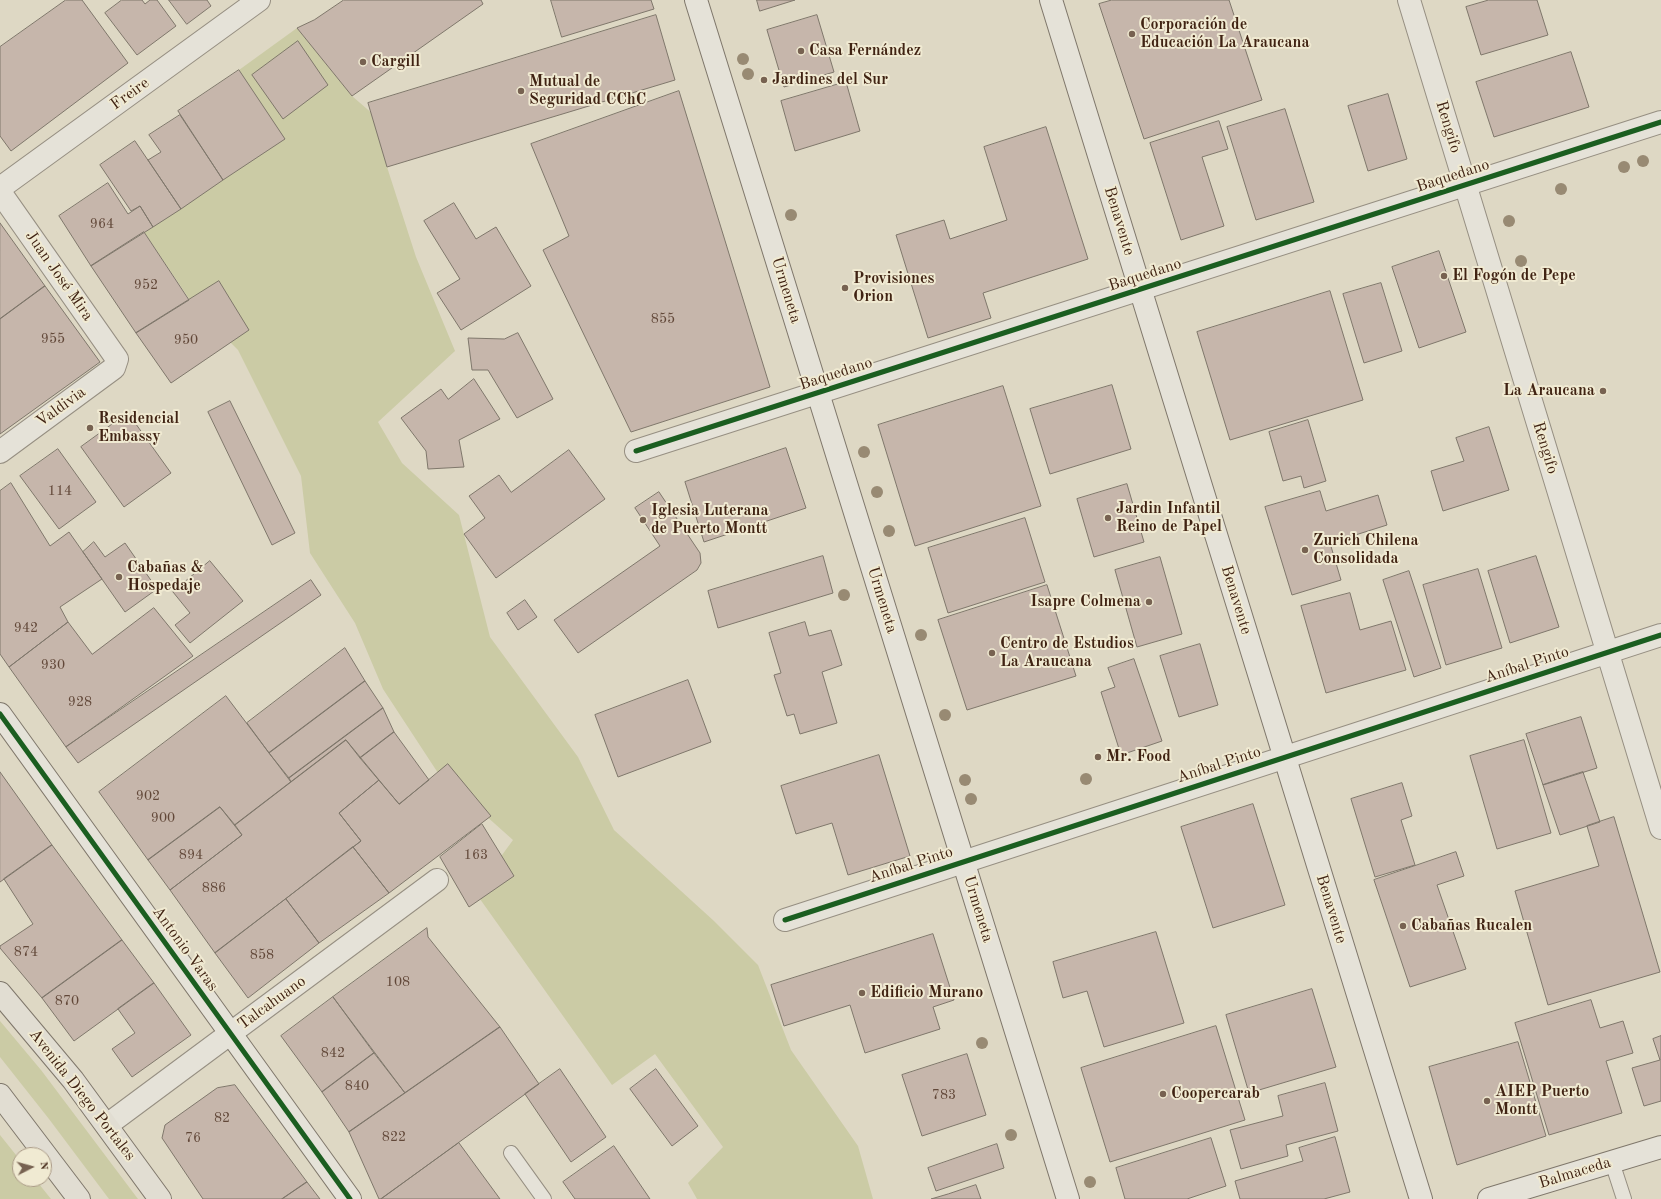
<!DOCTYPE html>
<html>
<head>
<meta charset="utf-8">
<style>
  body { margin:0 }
  #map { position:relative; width:1661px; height:1199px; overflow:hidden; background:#ded8c4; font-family:"Old Standard TT",serif }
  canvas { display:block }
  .north { position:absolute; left:12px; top:1147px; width:40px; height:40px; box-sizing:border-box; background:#f0ead2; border:1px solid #aa9a86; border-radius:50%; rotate:84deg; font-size:11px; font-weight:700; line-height:16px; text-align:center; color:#402313 }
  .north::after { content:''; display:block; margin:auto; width:14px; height:18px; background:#776251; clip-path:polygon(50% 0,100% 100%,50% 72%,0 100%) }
</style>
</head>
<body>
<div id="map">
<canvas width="1661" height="1199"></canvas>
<div class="north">N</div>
</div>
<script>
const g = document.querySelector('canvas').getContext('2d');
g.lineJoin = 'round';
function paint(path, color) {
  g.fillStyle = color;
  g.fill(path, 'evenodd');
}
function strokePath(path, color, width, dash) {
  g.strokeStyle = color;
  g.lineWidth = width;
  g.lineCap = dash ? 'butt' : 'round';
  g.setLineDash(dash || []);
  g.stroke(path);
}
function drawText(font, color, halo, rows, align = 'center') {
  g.font = font + ' "Old Standard TT",serif';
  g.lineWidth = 4;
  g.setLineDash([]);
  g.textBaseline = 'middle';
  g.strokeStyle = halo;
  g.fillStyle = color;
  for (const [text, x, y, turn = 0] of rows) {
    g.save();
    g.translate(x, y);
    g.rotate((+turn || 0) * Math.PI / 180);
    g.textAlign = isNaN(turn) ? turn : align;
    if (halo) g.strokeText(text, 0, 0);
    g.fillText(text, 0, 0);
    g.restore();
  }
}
paint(new Path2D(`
  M297,28L352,96L374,115L387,167L416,257L455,351L378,422L402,463L459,515L490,637L578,757L614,830L714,921L758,965L791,1050L858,1146L873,1199H697L688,1183L723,1147L655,1054L612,1085L475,892L513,840L438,773L383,689L355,623L310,553L301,476L238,350L194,306L144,232L284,139L239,70Z
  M0,1021L41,1070L138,1199H109L49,1119L0,1057Z
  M0,1135L20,1160V1179H35L51,1199H0Z`), '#cbcba5');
const building = new Path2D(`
  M66,0H82L128,63L11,151L0,136V47Z
  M122,0H142L145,4L150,0H157L176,26L137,55L105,13Z
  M169,0H207L211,6L187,24Z
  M344,0H481L483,4L352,96L297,28L314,20Z
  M551,0H651L654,9L562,37Z
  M757,0H795L760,11Z
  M1112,0H1229L1262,100L1144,139L1099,4Z
  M1489,0H1537L1548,35L1481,55L1466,7Z
  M656,15L675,80L387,167L368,103Z
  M817,15L834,72L784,87L767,30Z
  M298,41L328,85L283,119L252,75Z
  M1571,52L1589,107L1494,137L1476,82Z
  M239,70L285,139L223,180L178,111Z
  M846,82L860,131L795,151L781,101Z
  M679,91L770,387L631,432L543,250L569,236L531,144Z
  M1388,94L1407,159L1368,171L1348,106Z
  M1285,109L1314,202L1256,220L1227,127Z
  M180,115L223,180L181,209L148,160L161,152L149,135Z
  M1219,121L1228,149L1202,157L1224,226L1181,240L1150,143Z
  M1046,127L1088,259L983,293L991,318L928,338L896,235L944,220L950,239L1007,220L984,147Z
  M135,141L181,209L153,227L140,206L131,211L100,165Z
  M108,183L128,214L140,206L153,227L91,266L59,216Z
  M454,203L476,239L496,227L531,286L461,330L437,293L460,279L424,221Z
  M0,223L45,286L0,319Z
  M144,232L189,300L136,333L91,266Z
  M1439,251L1466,332L1419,348L1392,267Z
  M219,281L249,330L171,383L136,333Z
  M1381,283L1402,351L1364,363L1343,294Z
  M45,286L100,362L0,434V319Z
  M1330,291L1363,400L1230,440L1197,332Z
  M518,333L553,399L517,418L488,370H472L468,338L504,339Z
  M474,379L500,419L459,440L464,467L428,469L426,451L401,418L441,389L448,399Z
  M1112,385L1131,449L1050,474L1030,409Z
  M1003,386L1041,506L915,546L878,425Z
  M230,401L295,533L272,545L208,412Z
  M128,413L171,473L124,507L81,447Z
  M1308,420L1326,481L1304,488L1301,476L1283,481L1269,432Z
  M1489,427L1509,490L1443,511L1431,471L1464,461L1456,438Z
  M786,448L806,508L704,542L685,482Z
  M58,449L96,502L59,529L20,476Z
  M569,450L605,499L496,578L464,534L485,518L469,496L499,475L511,492Z
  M11,483L50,546L69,532L102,579L60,607L68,622L9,667L0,654V491Z
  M1127,484L1144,542L1094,557L1077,499Z
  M1320,491L1326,511L1378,495L1387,525L1330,543L1341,580L1292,595L1265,507Z
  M659,492L700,553L701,563L697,570L578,653L554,620L660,546L635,508Z
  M1025,518L1045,582L948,613L928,548Z
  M94,542L105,557L125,543L157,589L125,612L83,552Z
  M823,556L833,593L718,628L708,591Z
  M1536,556L1559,627L1510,643L1488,571Z
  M1160,557L1182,634L1137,647L1115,570Z
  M210,561L243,601L190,643L175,625L190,613L173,592Z
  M1478,569L1502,648L1446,665L1423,585Z
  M1409,571L1441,668L1414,677L1383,580Z
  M311,580L321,595L78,763L66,747Z
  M1047,585L1076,676L967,710L938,620Z
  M1350,593L1360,630L1391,621L1406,670L1326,693L1301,606Z
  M525,600L537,617L518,630L507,613Z
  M154,608L193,656L66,747L9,667L68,622L92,654Z
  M805,622L809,636L831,630L842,665L822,672L837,723L800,734L794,714L787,716L774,675L781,673L769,633Z
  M1200,644L1218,705L1179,717L1160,656Z
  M345,648L365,681L269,753L247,723Z
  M1134,659L1162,741L1121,755L1101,692L1115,687L1108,668Z
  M688,680L711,742L618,777L595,715Z
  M365,681L383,708L289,778L269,753Z
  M226,696L291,782L235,825L220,807L148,860L99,792Z
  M383,708L394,732L360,758L346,740L291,782L289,778Z
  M1581,717L1597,768L1543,785L1526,734Z
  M394,732L429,780L399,804L360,758Z
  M346,740L379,780L339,813L361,841L215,953L170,890L242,835L235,825Z
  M1524,740L1551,833L1497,849L1470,756Z
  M879,755L910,856L848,875L832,823L796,834L781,786Z
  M448,764L491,816L389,893L353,847L361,841L339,813L379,780L399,804Z
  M0,772L52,845L0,882Z
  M1583,772L1600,822L1560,835L1543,785Z
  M1402,783L1412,816L1401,820L1415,865L1375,877L1351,799Z
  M1253,804L1285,905L1213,928L1181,827Z
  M220,807L242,835L170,890L148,860Z
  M1614,817L1660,972L1548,1005L1515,891L1599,866L1587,826Z
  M482,824L514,876L469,907L440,857Z
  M52,845L122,940L42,998L0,948V946L33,924L4,879Z
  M353,847L389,893L319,943L286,899Z
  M1456,852L1464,876L1437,885L1466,969L1410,987L1374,880Z
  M286,899L319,943L248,998L215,953Z
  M427,928L428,937L500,1027L405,1093L333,997Z
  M1156,932L1184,1023L1104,1047L1087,991L1063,998L1053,962Z
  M933,934L954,1000L933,1007L940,1029L865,1053L850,1005L784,1026L771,985Z
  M122,940L154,983L74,1041L42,998Z
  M154,983L191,1035L132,1077L112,1049L135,1033L118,1009Z
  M1312,989L1336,1067L1249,1093L1226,1015Z
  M333,997L374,1053L322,1092L281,1036Z
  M1591,1000L1600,1028L1623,1021L1633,1053L1606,1061L1622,1113L1549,1135L1515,1023Z
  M1216,1026L1245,1120L1110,1162L1081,1068Z
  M500,1027L539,1084L381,1199H379L349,1132Z
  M1661,1036V1101L1644,1106L1632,1068L1660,1060L1653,1039Z
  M1518,1042L1546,1136L1457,1165L1429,1067Z
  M374,1053L405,1093L349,1132L322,1092Z
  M967,1054L986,1115L922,1136L902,1075Z
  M560,1069L606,1137L571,1162L525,1094Z
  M656,1069L698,1126L672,1146L630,1089Z
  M1325,1083L1338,1131L1286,1145L1288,1156L1241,1169L1230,1130L1283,1116L1278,1096Z
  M235,1085L307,1182L282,1199H203L162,1138L165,1125L217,1088Z
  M1335,1137L1350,1192L1324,1199H1240L1235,1181L1303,1161L1299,1148Z
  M1211,1138L1226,1186L1187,1199H1125L1116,1168Z
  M459,1143L500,1199H381Z
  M997,1144L1004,1168L936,1191L928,1168Z
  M614,1146L650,1199H575L563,1182Z
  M307,1182L320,1199H282Z
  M976,1185L981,1199H931L948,1194Z`);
paint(building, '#c6b6ab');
strokePath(building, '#7f776b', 1);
const lane = new Path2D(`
  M511,1153L544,1199
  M1612,1162L1624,1199`);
const street = new Path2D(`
  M1409,0L1661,828
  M0,188L259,0
  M0,192L117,359L114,368L0,452
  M636,451L1661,122
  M785,920L1661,635
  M107,1125L437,880`);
const secondary = new Path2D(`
  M696,0L1068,1199
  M1051,0L1421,1199
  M0,714L350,1199
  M1489,1199L1661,1147`);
const highway = new Path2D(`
  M0,993L73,1080L160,1199
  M0,1095L79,1199`);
strokePath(lane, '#968f82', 16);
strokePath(street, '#968f82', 24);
strokePath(secondary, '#7f776b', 24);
strokePath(highway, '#7f776b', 24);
strokePath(lane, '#e5e2d8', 14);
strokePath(street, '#e5e2d8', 22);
strokePath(secondary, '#e5e2d8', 22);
strokePath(highway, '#e1ddd2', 22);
strokePath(new Path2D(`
  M636,451L1661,122
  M0,714L350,1199
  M785,920L1661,635`), '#1b5e20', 5);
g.fillStyle = '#988a73';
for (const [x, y] of [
  [743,59],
  [748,74],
  [1643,161],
  [1624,167],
  [1561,189],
  [791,215],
  [1509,221],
  [1521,261],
  [864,452],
  [877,492],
  [889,531],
  [844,595],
  [921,635],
  [945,715],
  [1086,779],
  [965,780],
  [971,799],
  [982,1043],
  [1011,1135],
  [1090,1182]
]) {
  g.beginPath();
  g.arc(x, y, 6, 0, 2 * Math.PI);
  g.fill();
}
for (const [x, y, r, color] of [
  [1132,34,4,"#776251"],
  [801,51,4,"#776251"],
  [363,62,4,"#776251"],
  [764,80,4,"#776251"],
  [521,91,4,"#776251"],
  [1444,276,4,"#776251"],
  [845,288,4,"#776251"],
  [1603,391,4,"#776251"],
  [90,428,4,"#776251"],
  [1108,518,4,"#776251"],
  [643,520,4,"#776251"],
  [1305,550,4,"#776251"],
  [119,577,4,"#776251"],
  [1149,602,4,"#776251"],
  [992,653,4,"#776251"],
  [1098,757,4,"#776251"],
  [1403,926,4,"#776251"],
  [862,993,4,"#776251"],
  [1163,1094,4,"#776251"],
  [1487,1101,4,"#776251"]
]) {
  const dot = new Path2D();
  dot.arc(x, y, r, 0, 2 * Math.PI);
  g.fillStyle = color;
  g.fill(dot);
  strokePath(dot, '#f0ead2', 1.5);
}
drawText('14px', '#624839', null, [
  ["964",102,224],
  ["952",146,285],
  ["855",663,319],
  ["955",53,339],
  ["950",186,340],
  ["114",60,491],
  ["942",26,628],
  ["930",53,665],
  ["928",80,702],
  ["902",148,796],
  ["900",163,818],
  ["894",191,855],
  ["163",476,855],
  ["886",214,888],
  ["874",26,952],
  ["858",262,955],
  ["108",398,982],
  ["870",67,1001],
  ["842",333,1053],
  ["840",357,1086],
  ["783",944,1095],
  ["82",222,1118],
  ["822",394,1137],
  ["76",193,1138]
]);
drawText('bold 16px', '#402313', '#f0ead2', [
  ["Corporación de",1140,25],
  ["Educación La Araucana",1140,43],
  ["Casa Fernández",809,51],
  ["Cargill",371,62],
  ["Jardines del Sur",772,80],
  ["Mutual de",529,82],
  ["Seguridad CChC",529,100],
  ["El Fogón de Pepe",1452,276],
  ["Provisiones",853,279],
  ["Orion",853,297],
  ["La Araucana",1595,391,"right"],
  ["Residencial",98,419],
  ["Embassy",98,437],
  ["Jardin Infantil",1116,509],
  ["Reino de Papel",1116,527],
  ["Iglesia Luterana",651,511],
  ["de Puerto Montt",651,529],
  ["Zurich Chilena",1313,541],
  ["Consolidada",1313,559],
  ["Cabañas &",127,568],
  ["Hospedaje",127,586],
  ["Isapre Colmena",1141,602,"right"],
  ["Centro de Estudios",1000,644],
  ["La Araucana",1000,662],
  ["Mr. Food",1106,757],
  ["Cabañas Rucalen",1411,926],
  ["Edificio Murano",870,993],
  ["AIEP Puerto",1495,1092],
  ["Montt",1495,1110],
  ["Coopercarab",1171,1094]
], 'left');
drawText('16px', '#402313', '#f0ead2', [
  ["Freire",130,94,-36],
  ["Rengifo",1448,127,73],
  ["Baquedano",1453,176,-18],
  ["Benavente",1119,221,73],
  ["Baquedano",1145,275,-18],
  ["Juan José Mira",59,276,55],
  ["Urmeneta",786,290,73],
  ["Baquedano",836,374,-18],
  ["Valdivia",61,407,-36],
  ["Rengifo",1545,448,73],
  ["Urmeneta",882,600,73],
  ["Benavente",1236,600,73],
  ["Aníbal Pinto",1527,665,-18],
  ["Aníbal Pinto",1219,765,-18],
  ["Aníbal Pinto",911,865,-18],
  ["Urmeneta",978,909,73],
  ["Benavente",1331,909,73],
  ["Antonio Varas",185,949,54],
  ["Talcahuano",272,1003,-36],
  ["Avenida Diego Portales",82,1095,52],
  ["Balmaceda",1575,1173,-17]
]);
</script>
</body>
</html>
